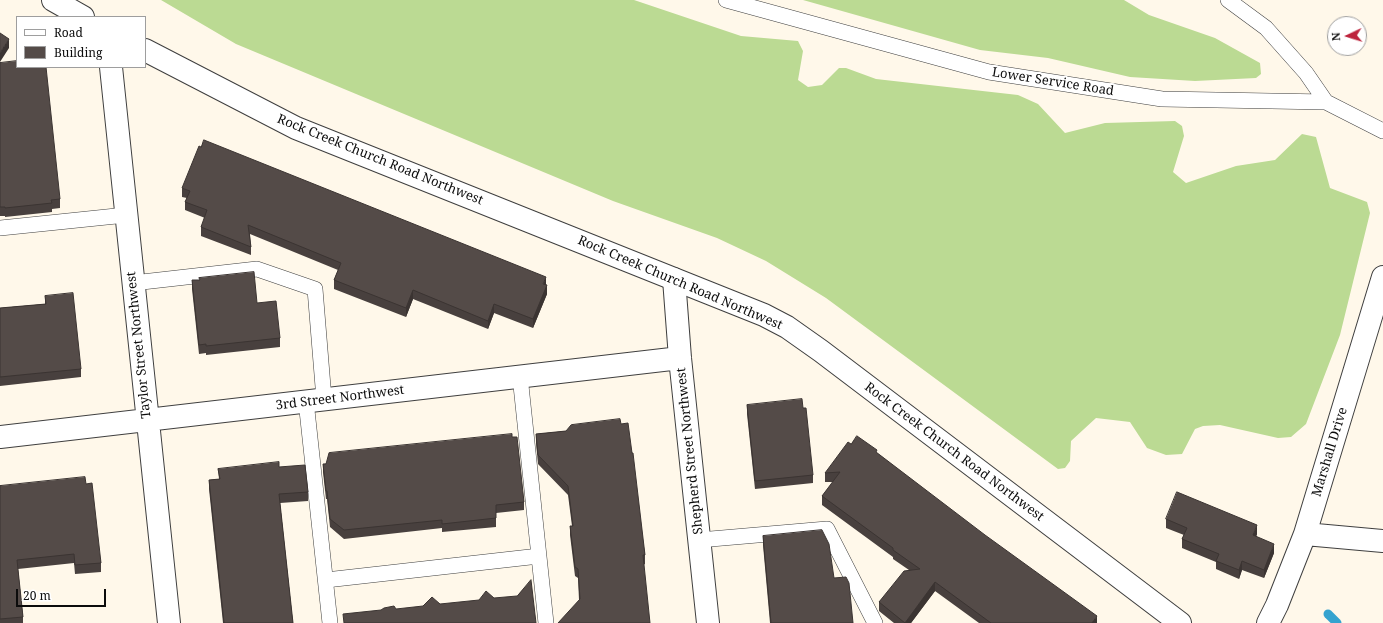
<!DOCTYPE html>
<html>
<head>
<meta charset="utf-8">
<style>
  body { margin:0 }
  #map { position:relative; width:1383px; height:623px; overflow:hidden; background:#fff8ea; font-family:"Noto Serif",serif }
  canvas { display:block }
  .legend { position:absolute; left:16px; top:16px; width:130px; height:52px; box-sizing:border-box; background:#fff; border:1px solid #9e9e9e; margin:0; padding:5px 7px; list-style:none; font-size:12px; color:#0c0c0c }
  .legend li { display:flex; align-items:center; gap:8px; height:20px }
  .legend b { width:20px; border:1px solid #9e9e9e }
  .north { position:absolute; left:1327px; top:16px; width:40px; height:40px; box-sizing:border-box; background:#fff; border:1px solid #9e9e9e; border-radius:50%; rotate:266deg; font-size:11px; font-weight:700; line-height:16px; text-align:center; color:#0c0c0c }
  .north::after { content:''; display:block; margin:auto; width:14px; height:18px; background:#bd233c; clip-path:polygon(50% 0,100% 100%,50% 72%,0 100%) }
  .scale { position:absolute; left:16px; top:589px; width:90px; height:18px; box-sizing:border-box; border:2px solid #0c0c0c; border-top:0; padding-left:5px; font-size:12px; line-height:14px; white-space:nowrap; color:#0c0c0c; -webkit-text-stroke:3px #fff; paint-order:stroke }
</style>
</head>
<body>
<div id="map">
<canvas width="1383" height="623"></canvas>
<ul class="legend">
<li><b style="height:5px;background:#fff"></b>Road</li>
<li><b style="height:11px;background:#544b48"></b>Building</li>
</ul>
<div class="north">N</div>
<div class="scale">20 m</div>
</div>
<script>
const g = document.querySelector('canvas').getContext('2d');
g.lineJoin = 'round';
function paint(path, color) {
  g.fillStyle = color;
  g.fill(path, 'evenodd');
}
function strokePath(path, color, width, dash) {
  g.strokeStyle = color;
  g.lineWidth = width;
  g.lineCap = dash ? 'butt' : 'round';
  g.setLineDash(dash || []);
  g.stroke(path);
}
function drawText(font, color, halo, rows, align = 'center') {
  g.font = font + ' "Noto Serif",serif';
  g.lineWidth = 4;
  g.setLineDash([]);
  g.textBaseline = 'middle';
  g.strokeStyle = halo;
  g.fillStyle = color;
  for (const [text, x, y, turn = 0] of rows) {
    g.save();
    g.translate(x, y);
    g.rotate((+turn || 0) * Math.PI / 180);
    g.textAlign = isNaN(turn) ? turn : align;
    if (halo) g.strokeText(text, 0, 0);
    g.fillText(text, 0, 0);
    g.restore();
  }
}
paint(new Path2D(`
  M161,0H634L741,36L798,41L803,51L798,80L808,87L822,85L839,68H846L876,79L1018,95L1038,104L1065,133L1105,123L1175,121L1182,126L1184,136L1173,172L1186,183L1236,166L1275,160L1302,134L1316,137L1330,188L1367,202L1370,213L1340,335L1306,424L1291,437L1278,438L1220,425L1203,426L1195,429L1182,454L1166,455L1147,448L1130,422L1096,418L1071,441L1070,461L1065,468L1058,469L826,298L766,261L717,238L613,201L236,44Z
  M803,0H1124L1149,15L1215,38L1260,63L1261,74L1256,78L1195,81L1130,77L1048,58L980,50Z`), '#bbda93');
strokePath(new Path2D(`
  M1328,614L1337,623`), '#35a3cf', 9);
const service = new Path2D(`
  M726,0L989,72L1162,99L1326,102L1383,131
  M1228,0L1266,28L1306,73L1326,102
  M0,228L126,215
  M133,283L257,269L315,289L324,399
  M520,376L546,623
  M306,401L330,623
  M699,540L827,529L875,623
  M326,580L539,556`);
const minor = new Path2D(`
  M111,67L169,623
  M674,279L680,358L708,623
  M0,437L680,358
  M1305,534L1383,541
  M1268,623L1277,605L1305,534L1383,277`);
const tertiary = new Path2D(`
  M53,0L83,17
  M145,50L296,128L764,315L787,327L821,351L1180,623`);
strokePath(service, '#3f3f3f', 16);
strokePath(minor, '#3f3f3f', 24);
strokePath(tertiary, '#3f3f3f', 24);
strokePath(service, '#fff', 15);
strokePath(minor, '#fff', 22);
strokePath(tertiary, '#fff', 22);
paint(new Path2D(`
  M0,63L60,199V208L52,209V212L5,217V216H0Z
  M182,188L546,285L547,294L533,328L494,313L488,329L413,299L406,317L334,289V280L338,270L250,234L251,247V255L201,236V227L205,218L185,210V202L187,198L182,197Z
  M192,280L257,303L280,338V347L206,355V353L199,354L192,289Z
  M45,296L81,369V377L0,386V308L45,304Z
  M747,405L813,475V483L755,489L747,414Z
  M621,424L632,453L645,555V564L579,600L578,578L575,576L570,535V526H572L568,495L538,464L536,443V434L566,431Z
  M512,437L524,502V510L496,513V527L442,532V528L344,539L330,527L327,499H326L323,472V464Z
  M877,453L1097,623H979L935,591L911,623H894L879,611V602L909,570L893,559V557L822,505V496L833,482H825V473Z
  M279,467L308,492V501L280,503L293,623H223L209,489V480L219,479L218,469Z
  M86,484L101,563V572L75,574L74,563L18,569L23,617V623H0V486Z
  M1166,519L1257,534L1256,537L1274,553L1264,578L1242,570L1239,579L1216,569V562L1182,548V539L1184,535L1166,528Z
  M763,536L834,578L853,623H770L763,545Z`), '#48403e');
paint(new Path2D(`
  M9,39V48L0,62V53Z
  M546,277V286L543,284Z
  M547,285V294L533,328V319Z
  M413,290V299L406,317V308Z
  M494,304V313L488,329V321Z
  M1257,525V534L1253,544V535Z
  M1274,544V553L1264,578V570Z
  M1242,561V570L1239,579V570Z
  M935,582V591L911,623H905Z
  M1097,616V623H1092Z`), '#3b3432');
const building = new Path2D(`
  M0,33L9,39L0,53Z
  M17,61V67H46L60,199L51,200L52,203L5,208V207H0V63Z
  M204,140L546,277L543,284L547,285L533,319L494,304L488,321L413,290L406,308L334,280L341,263L248,225L251,247L201,227L207,210L185,202L190,191L182,188L199,146L201,147Z
  M254,272L257,303L276,301L280,338L206,346V344L199,345L192,280H200L199,278Z
  M73,293L81,369L0,377V308L46,304L45,296Z
  M802,399L803,408H806L813,475L755,481L747,405Z
  M620,419L621,424L628,423L632,453H633L645,555H643L650,623H558L580,599L578,569L575,567L570,526H573L568,486L538,455L536,434L566,431L571,425Z
  M512,434V437H517L524,502L496,505V518L442,524V520L344,530L330,519L327,491H326L323,464H326L329,453Z
  M857,436L877,450L876,452L985,535L1097,616L1092,623H991L935,582L905,623L879,602L904,571L920,569L893,550V548L822,496L840,472L825,473L848,442L851,444Z
  M279,462V467L305,465L308,492L279,494L293,623H224L209,480L220,479L218,469Z
  M85,477L86,484L92,483L101,563L75,565L74,554L17,560L23,617L0,619V486Z
  M1177,492L1257,525L1253,535L1274,544L1264,570L1242,561L1239,570L1216,561L1219,554L1182,539L1187,528L1166,519Z
  M822,530L829,544L834,578L846,577L849,583L853,623H771L763,536Z
  M531,580L536,623H344L343,614L381,610L384,608L394,606L396,609L423,606L432,597L440,604L479,600L486,591L494,598L517,596Z`);
paint(building, '#544b48');
strokePath(building, '#3b3432', 1);
drawText('13px', '#0c0c0c', '#fff', [
  ["Lower Service Road",1053,82,9],
  ["Rock Creek Church Road Northwest",380,160,22],
  ["Rock Creek Church Road Northwest",680,283,23],
  ["Taylor Street Northwest",139,345,-96],
  ["3rd Street Northwest",340,398,-7],
  ["Shepherd Street Northwest",690,451,-96],
  ["Rock Creek Church Road Northwest",954,452,37],
  ["Marshall Drive",1330,452,-73]
]);
</script>
</body>
</html>
